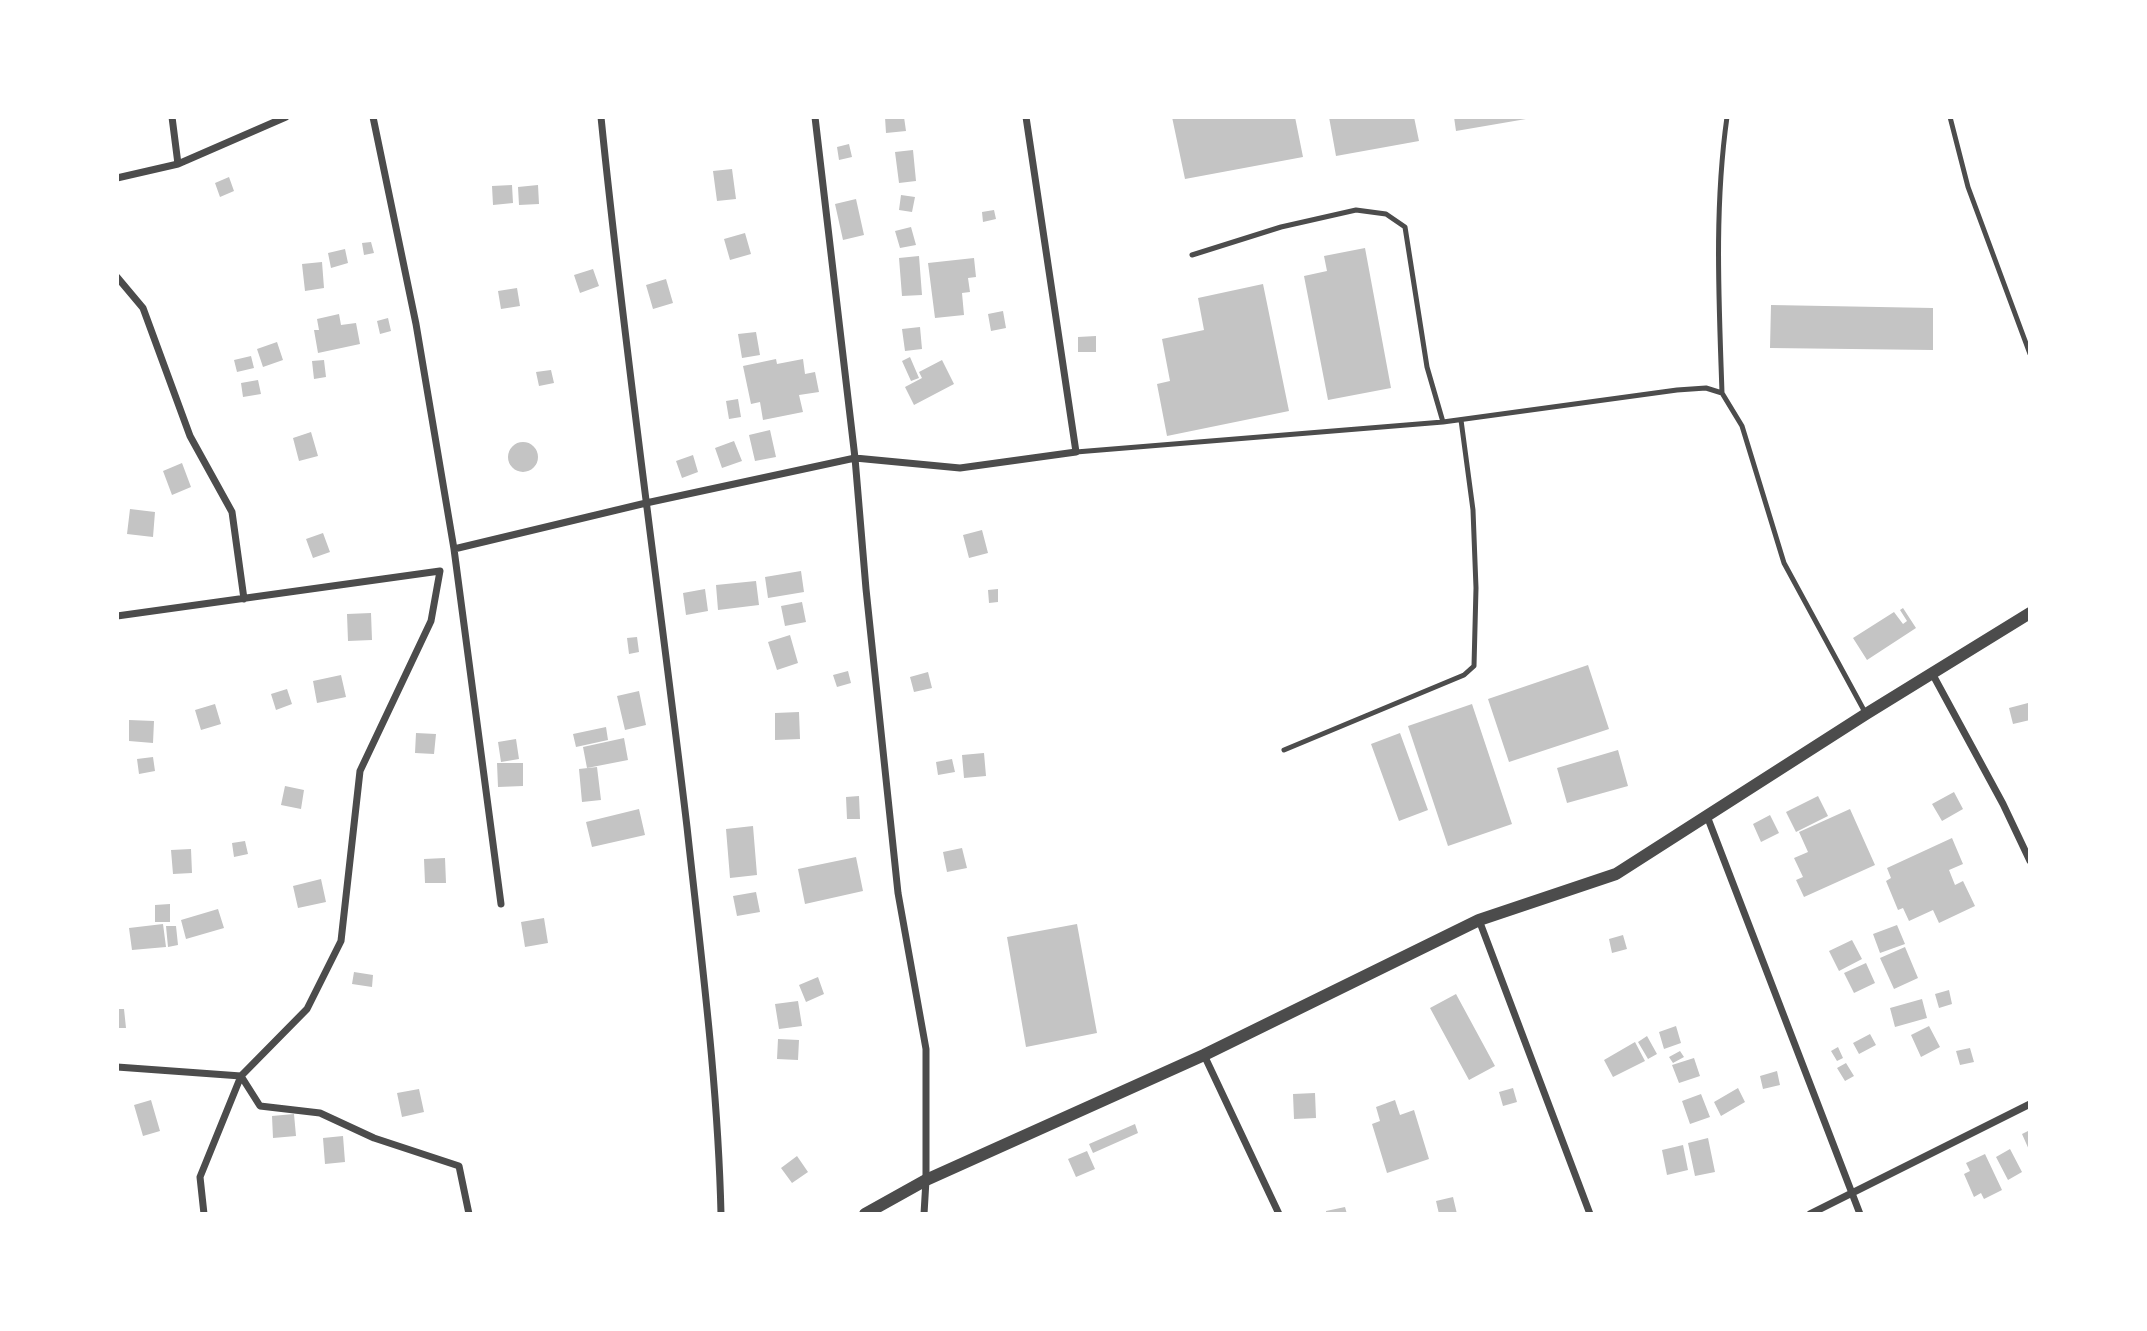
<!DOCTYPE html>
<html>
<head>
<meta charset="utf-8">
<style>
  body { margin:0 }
  #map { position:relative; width:2147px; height:1331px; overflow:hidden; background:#fff; font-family:"Titillium Web",sans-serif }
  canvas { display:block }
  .frame { position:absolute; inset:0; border:119px solid #fff; pointer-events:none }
</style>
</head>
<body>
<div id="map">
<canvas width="2147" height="1331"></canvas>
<div class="frame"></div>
</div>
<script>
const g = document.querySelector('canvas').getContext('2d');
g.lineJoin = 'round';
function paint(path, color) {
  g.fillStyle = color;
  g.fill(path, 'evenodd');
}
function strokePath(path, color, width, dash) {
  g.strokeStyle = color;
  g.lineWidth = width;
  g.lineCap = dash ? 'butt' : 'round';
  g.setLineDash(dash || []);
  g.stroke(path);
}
paint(new Path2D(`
  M885,117H904L906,131L886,133Z
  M1172,117H1295L1303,157L1185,179Z
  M1329,117H1414L1419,141L1336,156Z
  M1454,117H1526V119L1456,131Z
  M849,144L852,157L839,160L837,147Z
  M913,150L916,181L899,183L895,152Z
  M732,169L736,199L717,201L713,171Z
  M229,177L234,191L220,197L215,183Z
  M512,185L513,203L493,205L492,186Z
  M538,185L539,204L519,205L518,187Z
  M901,195L915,197L912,212L899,210Z
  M856,199L864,235L843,240L835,204Z
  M994,210L996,219L983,222L982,212Z
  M911,227L916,245L900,248L895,231Z
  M745,233L751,254L730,260L724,239Z
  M371,242L374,253L364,255L362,243Z
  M1365,248L1391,388L1328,400L1304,276L1327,271L1324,256Z
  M345,249L348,263L331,268L328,253Z
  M919,256L922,295L902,296L899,258Z
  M974,258L976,277L968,278L970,292L962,293L964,315L935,318L928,263Z
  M322,262L324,288L305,291L302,264Z
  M593,269L599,286L580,293L574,275Z
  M666,279L673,303L653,309L646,285Z
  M1263,284L1289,411L1167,436L1157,384L1170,381L1162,339L1204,330L1198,298Z
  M517,288L520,306L501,309L498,291Z
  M1771,305L1933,308V350L1770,348Z
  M1003,311L1006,328L991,331L988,314Z
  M339,314L341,325L356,323L360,344L318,353L314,330H319L317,319Z
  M388,318L391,331L380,334L377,321Z
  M920,327L922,349L905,351L902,329Z
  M756,332L760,355L742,358L738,334Z
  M1096,336V352H1078V337Z
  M277,342L283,360L263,367L257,349Z
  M251,356L254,368L237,372L234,360Z
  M910,357L919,378L911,381L902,361Z
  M776,359L777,364L803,359L805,374L815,372L819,392L799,395L803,412L763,420L760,402L751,404L743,366Z
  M324,360L326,377L314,379L312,361Z
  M942,360L954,384L914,405L905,387L922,378L919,372Z
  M551,370L554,383L539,386L536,372Z
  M258,380L261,394L243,397L241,383Z
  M738,399L741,417L729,419L726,401Z
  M770,430L776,457L755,461L749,435Z
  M311,432L318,456L299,461L293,438Z
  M734,441L742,461L722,468L715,448Z
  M508 457a15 15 0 1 1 30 0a15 15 0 1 1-30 0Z
  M693,455L698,472L682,478L676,461Z
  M182,463L191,487L172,495L163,471Z
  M130,509L155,512L153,537L127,534Z
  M982,530L988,553L969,558L963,535Z
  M323,533L330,552L313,558L306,539Z
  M801,571L804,592L768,598L765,577Z
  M756,581L759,605L718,610L716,585Z
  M705,589L708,611L686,615L683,593Z
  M998,589V602L989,603L988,590Z
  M802,602L806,622L785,626L781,606Z
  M1903,608L1916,628L1867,660L1853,638L1894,612L1903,624L1907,621L1900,610Z
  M371,613L372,640L348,641L347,614Z
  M790,635L798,663L777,670L768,642Z
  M637,637L639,652L629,654L627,638Z
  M1588,665L1609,729L1509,762L1488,699Z
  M848,671L851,683L837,687L833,675Z
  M928,672L932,688L914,692L910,677Z
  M341,675L346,697L317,703L313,681Z
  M287,689L292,704L276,710L271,694Z
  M639,691L646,725L625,730L617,696Z
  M2028,703L2030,720L2013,724L2009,708Z
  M215,704L221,724L201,730L195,710Z
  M1472,704L1512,824L1448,846L1408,726Z
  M799,712L800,739L775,740V713Z
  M129,720L154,721L153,743L129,741Z
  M606,727L608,740L576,747L573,734Z
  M416,733L436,734L434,754L415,753Z
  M1400,733L1428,810L1399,821L1371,744Z
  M624,738L628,760L587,768L583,747Z
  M516,739L519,759L501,762L498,742Z
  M1618,750L1628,786L1567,803L1557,768Z
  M984,753L986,776L964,778L962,755Z
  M153,757L155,771L139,774L137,759Z
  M952,759L955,772L938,775L936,762Z
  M497,763H523V786L498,787Z
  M597,767L601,800L582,802L579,769Z
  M285,786L304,790L301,809L281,805Z
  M1954,792L1963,809L1942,821L1932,804Z
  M859,796L860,819H847L846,797Z
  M1818,796L1828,816L1796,832L1786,812Z
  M639,809L645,835L592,847L586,822Z
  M1850,809L1875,865L1804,897L1796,880L1803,877L1794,858L1808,852L1799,832Z
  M1770,815L1779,833L1761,842L1753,824Z
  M753,826L757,875L730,878L726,829Z
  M1952,838L1963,864L1949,870L1955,885L1963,881L1975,906L1939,923L1933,910L1909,921L1903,908L1898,910L1886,881L1891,878L1887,868Z
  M245,841L248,854L234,857L232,843Z
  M962,848L967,868L947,872L943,852Z
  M191,849L192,873L173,874L171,850Z
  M856,857L863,891L805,904L798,869Z
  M445,858L446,883H425L424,859Z
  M321,879L326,902L298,908L293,886Z
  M756,892L760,912L737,916L733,896Z
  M170,904V922H155V905Z
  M218,909L224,928L186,939L181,920Z
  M544,918L548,943L525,947L521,922Z
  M163,924L166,947L132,950L129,928Z
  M1077,924L1097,1033L1026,1047L1007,937Z
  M1897,925L1905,944L1880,953L1873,934Z
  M166,926H176L178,945L168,947Z
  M1623,935L1627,949L1612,953L1609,939Z
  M1852,940L1862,959L1839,971L1829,951Z
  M1905,947L1918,978L1894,989L1880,958Z
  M1866,963L1875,983L1854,993L1844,973Z
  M354,972L373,975L372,987L352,984Z
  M818,977L824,994L806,1002L799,985Z
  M1949,990L1952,1004L1939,1008L1935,994Z
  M1456,994L1495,1066L1469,1080L1430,1008Z
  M1922,999L1927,1018L1895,1027L1890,1008Z
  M798,1001L802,1026L779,1029L775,1004Z
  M117,1009H124L126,1028H117Z
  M1676,1026L1681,1043L1664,1049L1659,1032Z
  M1929,1026L1940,1047L1921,1057L1911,1035Z
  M1870,1034L1876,1045L1859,1054L1853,1043Z
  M1647,1036L1657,1054L1648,1059L1638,1042Z
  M778,1039L799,1040L798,1060L777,1059Z
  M1635,1042L1645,1061L1613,1077L1604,1060Z
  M1838,1047L1843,1058L1837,1061L1831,1051Z
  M1970,1048L1974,1062L1960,1065L1956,1051Z
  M1680,1051L1684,1057L1673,1063L1669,1057Z
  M1694,1058L1700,1076L1679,1083L1672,1065Z
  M1846,1063L1854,1076L1845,1081L1837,1068Z
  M1777,1071L1780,1085L1763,1089L1760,1076Z
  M1513,1088L1517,1102L1503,1106L1499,1092Z
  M1738,1088L1745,1102L1721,1116L1714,1102Z
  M419,1089L424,1112L402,1117L397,1093Z
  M1315,1093L1316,1118L1294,1119L1293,1094Z
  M1701,1094L1710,1117L1690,1124L1682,1101Z
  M151,1100L160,1131L143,1136L134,1105Z
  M1395,1100L1400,1115L1414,1110L1429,1159L1387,1173L1372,1124L1380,1121L1376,1107Z
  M294,1114L296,1136L273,1138L272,1116Z
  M1135,1124L1138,1133L1093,1153L1089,1144Z
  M2030,1130V1152L2022,1134Z
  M343,1136L345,1162L325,1164L323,1138Z
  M1708,1138L1715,1172L1695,1176L1688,1143Z
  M1683,1145L1688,1170L1667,1175L1662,1150Z
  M2010,1149L2022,1172L2008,1180L1996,1157Z
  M1087,1151L1095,1169L1076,1177L1068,1159Z
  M1985,1154L2002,1190L1984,1199L1981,1193L1974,1197L1964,1174L1970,1171L1966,1163Z
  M797,1156L808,1172L792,1183L781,1168Z
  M1453,1197L1457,1214H1439L1436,1201Z
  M1345,1207L1347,1214H1326V1211Z`), '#c4c4c4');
strokePath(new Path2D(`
  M1950,117L1968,187L2030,354
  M1192,255L1281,227L1356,210L1386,214L1405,227L1427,367L1443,422L1677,390L1706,388L1722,393L1742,426L1784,563L1866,714
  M1722,393C1719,302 1714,209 1727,117
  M1076,452L1443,422
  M1284,750L1464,675L1474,666L1476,588L1473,510L1461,420`), '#4c4c4c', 5);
strokePath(new Path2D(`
  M172,117L178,164
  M373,117L416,324L454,549L501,904
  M601,117C625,355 659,591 687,827C701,956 718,1084 721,1214
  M815,117L855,458L866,589L898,893L926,1049V1180L924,1214
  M117,178L178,164L286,117
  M117,277L143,308L190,436L232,512L244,599
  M454,549L646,503L855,458L960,468L1076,452L1026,117
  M117,616L440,571L431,621L360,771L341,941L307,1009L241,1076L200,1177L204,1214
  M1933,675L2003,804L2030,861
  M1707,816L1860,1214
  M1479,920L1590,1214
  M1204,1055L1279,1214
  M117,1067L241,1076L260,1106L320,1113L374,1138L459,1166L469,1214
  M1810,1214L2030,1104`), '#4c4c4c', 7);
strokePath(new Path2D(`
  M865,1214L926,1180L1204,1055L1479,920L1616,874L1866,714L2030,613`), '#4c4c4c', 12);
</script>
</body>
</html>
